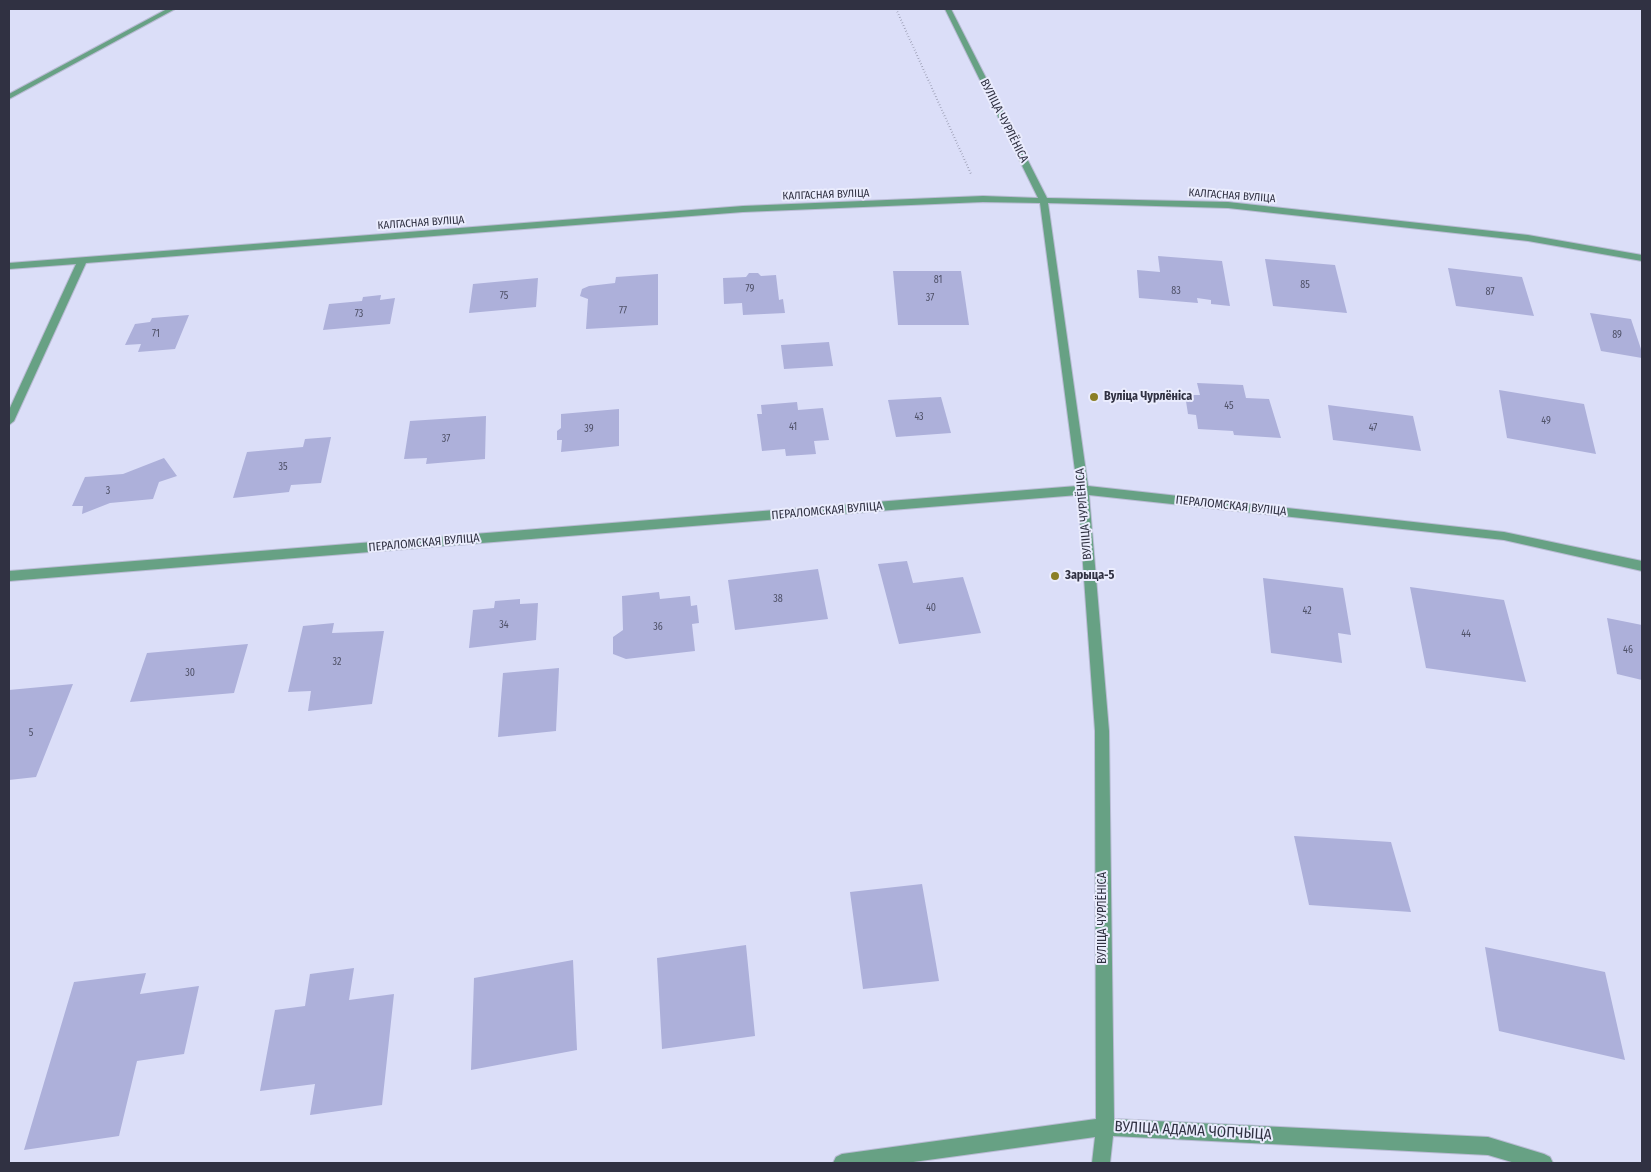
<!DOCTYPE html>
<html>
<head>
<meta charset="utf-8">
<style>
  body { margin:0 }
  #map { position:relative; width:1651px; height:1172px; overflow:hidden; background:#dbdef8; font-family:"Fira Sans Condensed",sans-serif }
  canvas { display:block }
  .frame { position:absolute; inset:0; border:10px solid #303142; pointer-events:none }
</style>
</head>
<body>
<div id="map">
<canvas width="1651" height="1172"></canvas>
<div class="frame"></div>
</div>
<script>
const g = document.querySelector('canvas').getContext('2d');
g.lineJoin = 'round';
function paint(path, color) {
  g.fillStyle = color;
  g.fill(path, 'evenodd');
}
function strokePath(path, color, width, dash) {
  g.strokeStyle = color;
  g.lineWidth = width;
  g.lineCap = dash ? 'butt' : 'round';
  g.setLineDash(dash || []);
  g.stroke(path);
}
function drawText(font, color, halo, rows, align = 'center') {
  g.font = font + ' "Fira Sans Condensed",sans-serif';
  g.lineWidth = 4;
  g.setLineDash([]);
  g.textBaseline = 'middle';
  g.strokeStyle = halo;
  g.fillStyle = color;
  for (const [text, x, y, turn = 0] of rows) {
    g.save();
    g.translate(x, y);
    g.rotate((+turn || 0) * Math.PI / 180);
    g.textAlign = isNaN(turn) ? turn : align;
    if (halo) g.strokeText(text, 0, 0);
    g.fillText(text, 0, 0);
    g.restore();
  }
}
paint(new Path2D(`
  M1158,256L1222,261L1230,306L1211,304V300L1197,298L1198,303L1139,298L1137,270L1160,272Z
  M1265,259L1335,265L1347,313L1273,306Z
  M1448,268L1522,277L1534,316L1456,306Z
  M893,271H961L969,325H898Z
  M749,273H758L761,276L776,275L779,300L783,299L785,313L743,315L742,303L724,304L723,278L746,277Z
  M658,274V325L586,329L588,299L580,296L582,289L589,286L615,283L616,277Z
  M538,278L536,307L469,313L473,284Z
  M381,295L380,300L395,298L390,324L323,330L329,304L362,301L363,297Z
  M1590,313L1631,319L1642,352V358L1601,351Z
  M189,315L175,349L138,352L141,344L125,345L135,324L150,322L152,318Z
  M829,342L833,366L784,369L781,345Z
  M1197,383L1243,385L1246,398L1269,399L1281,438L1234,435L1233,431L1198,429L1196,415L1188,414L1185,395H1200Z
  M1499,390L1584,404L1596,454L1507,438Z
  M941,397L951,433L896,437L888,400Z
  M797,402L798,410L823,408L829,440L814,441L816,454L786,456L785,449L762,451L757,414H762L761,405Z
  M1328,405L1413,416L1421,451L1333,440Z
  M619,409V446L561,452L562,440H557V431L561,428V414Z
  M486,416L485,459L426,464L427,458L404,459L410,421Z
  M331,437L321,483L291,485L289,492L233,498L247,452L303,447L305,439Z
  M164,458L177,476L159,482L153,499L110,503L82,514L83,506H72L85,477L123,474Z
  M907,561L913,583L963,577L981,633L899,644L878,564Z
  M818,569L828,619L735,630L728,580Z
  M1263,578L1343,588L1351,635L1338,633L1342,663L1271,653Z
  M1410,587L1504,600L1526,682L1426,668Z
  M659,592L660,599L690,596L691,606L697,605L699,623L692,624L695,651L626,659L613,654V637L623,630L622,596Z
  M520,599V604L538,603L536,640L469,648L473,610L494,608L495,601Z
  M1607,618L1642,625V680L1617,674Z
  M334,623L332,633L384,631L372,704L308,711L311,691L288,692L303,626Z
  M248,644L234,693L130,702L147,653Z
  M559,668L556,731L498,737L503,673Z
  M73,684L36,777L9,780V690Z
  M1294,836L1391,842L1411,912L1309,905Z
  M922,884L939,981L863,989L850,892Z
  M746,945L755,1036L662,1049L657,958Z
  M1485,947L1605,972L1625,1060L1499,1031Z
  M573,960L577,1050L471,1070L474,978Z
  M354,968L349,1000L394,994L382,1105L310,1115L315,1084L260,1091L275,1010L305,1006L310,974Z
  M146,973L140,994L199,986L184,1054L137,1061L119,1136L24,1150L74,982Z`), '#adb0da');
const minor = new Path2D(`
  M167,9H175L9,99V94Z
  M945,9H951L1047,198L1228,202L1528,235L1642,255V261L1528,241L1228,208L1048,203L1088,486L1504,532L1642,561V571L1504,540L1089,495L1109,731L1114,1119L1488,1137L1544,1154L1550,1157L1553,1163H1515L1488,1155L1113,1136L1110,1163H1092L1095,1137L906,1163H833L836,1157L842,1154L1096,1119L1095,731L1078,495L9,581V571L1077,486L1040,203L983,202L743,212L86,263L14,421L9,425V410L76,264L9,269V263L743,206L983,196L1038,198Z`);
strokePath(minor, '#b9bbd4', 2);
strokePath(new Path2D(`
  M896,9L971,174`), '#818398', 2, [0.5, 2.5]);
paint(minor, '#67a184');
for (const [x, y, r, color] of [
  [1094,397,5,"#8b7f26"],
  [1055,576,5,"#8b7f26"]
]) {
  const dot = new Path2D();
  dot.arc(x, y, r, 0, 2 * Math.PI);
  g.fillStyle = color;
  g.fill(dot);
  strokePath(dot, '#eaecfd', 2);
}
drawText('10px', '#4f5168', null, [
  ["81",938,280],
  ["85",1305,285],
  ["79",750,289],
  ["83",1176,291],
  ["87",1490,292],
  ["75",504,296],
  ["37",930,298],
  ["77",623,311],
  ["73",359,314],
  ["71",156,334],
  ["89",1617,335],
  ["45",1229,406],
  ["43",919,417],
  ["49",1546,421],
  ["41",793,427],
  ["47",1373,428],
  ["39",589,429],
  ["37",446,439],
  ["35",283,467],
  ["3",108,491],
  ["38",778,599],
  ["40",931,608],
  ["42",1307,611],
  ["34",504,625],
  ["36",658,627],
  ["44",1466,634],
  ["46",1628,650],
  ["32",337,662],
  ["30",190,673],
  ["5",31,733]
]);
drawText('11px', '#303142', '#eaecfd', [
  ["КАЛГАСНАЯ ВУЛІЦА",826,195,-2],
  ["КАЛГАСНАЯ ВУЛІЦА",1232,196,4],
  ["КАЛГАСНАЯ ВУЛІЦА",421,223,-4]
]);
drawText('12px', '#303142', '#eaecfd', [
  ["ВУЛІЦА ЧУРЛЁНІСА",1004,121,63],
  ["ПЕРАЛОМСКАЯ ВУЛІЦА",1231,506,6],
  ["ПЕРАЛОМСКАЯ ВУЛІЦА",827,511,-5],
  ["ВУЛІЦА ЧУРЛЁНІСА",1084,514,-95],
  ["ПЕРАЛОМСКАЯ ВУЛІЦА",424,543,-5],
  ["ВУЛІЦА ЧУРЛЁНІСА",1103,918,-90]
]);
drawText('bold 12px', '#303142', '#eaecfd', [
  ["Вуліца Чурлёніса",1104,397],
  ["Зарыца-5",1065,576]
], 'left');
drawText('15px', '#303142', '#eaecfd', [
  ["ВУЛІЦА АДАМА ЧОПЧЫЦА",1193,1131,3]
]);
</script>
</body>
</html>
